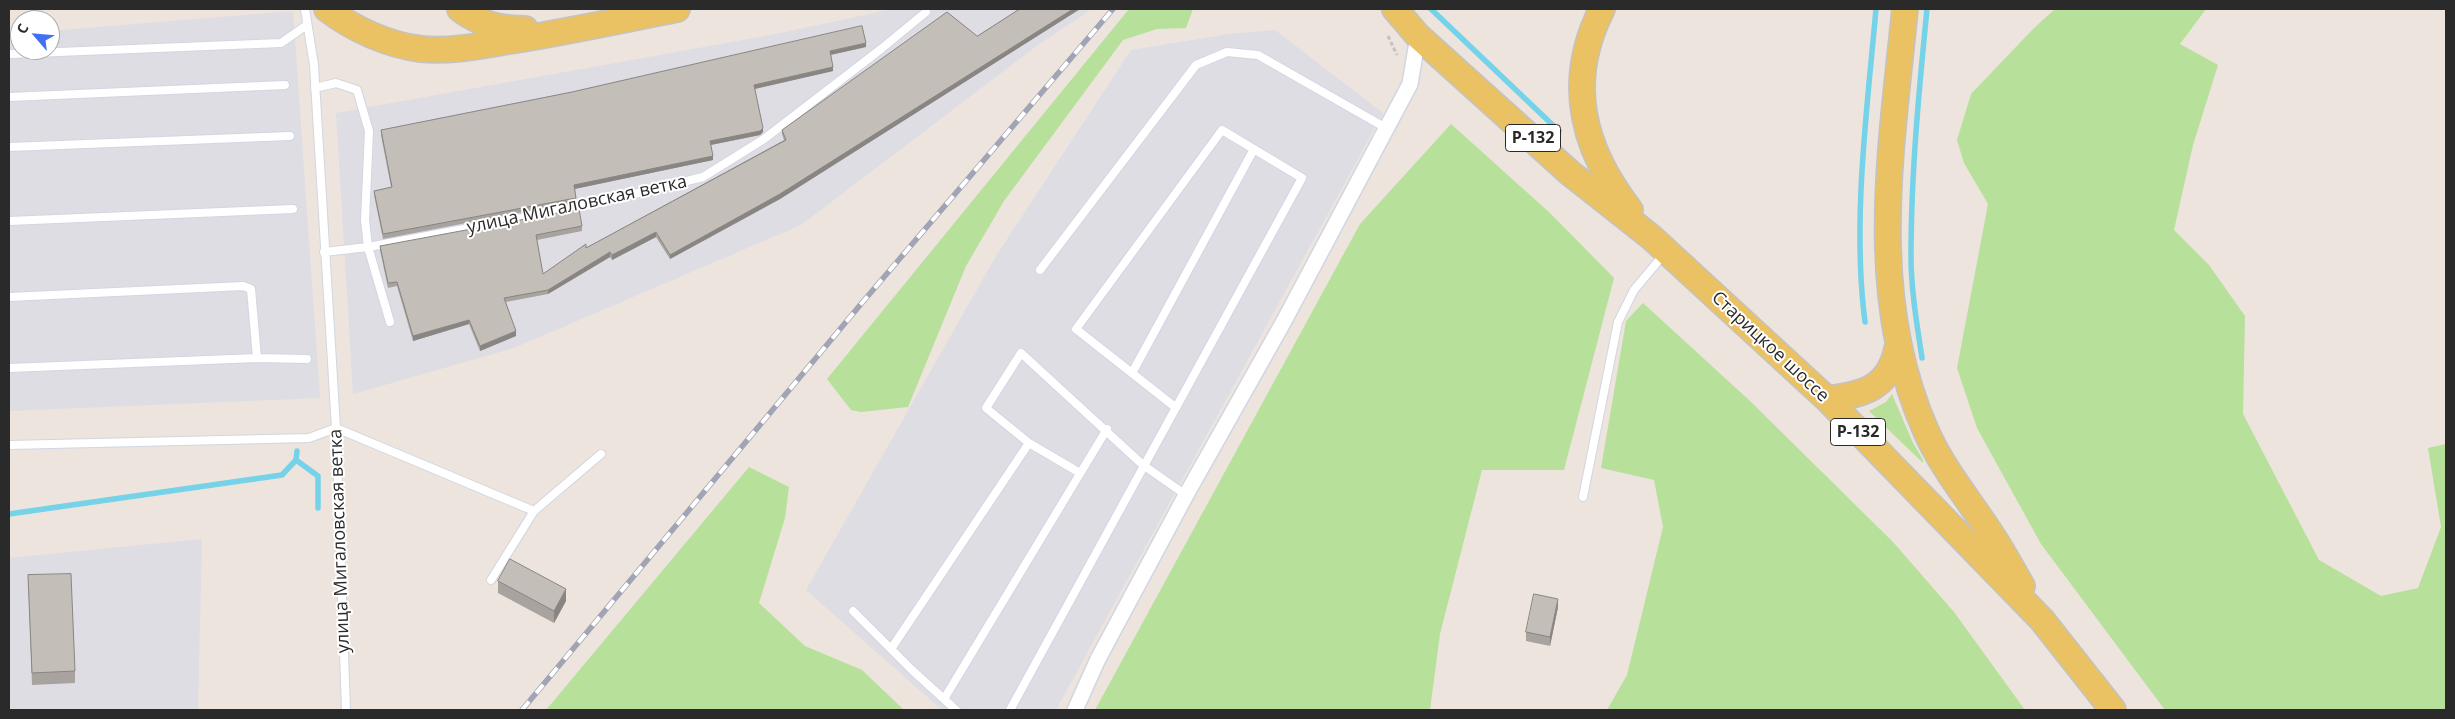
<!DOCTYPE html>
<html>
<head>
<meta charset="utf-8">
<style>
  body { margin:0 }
  #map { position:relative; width:2455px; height:719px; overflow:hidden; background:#ece4dd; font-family:"Open Sans",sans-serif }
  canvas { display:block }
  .frame { position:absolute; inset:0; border:10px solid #2a2a2a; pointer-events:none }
  .north { position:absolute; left:10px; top:10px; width:50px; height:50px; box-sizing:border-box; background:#fff; border:1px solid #aaa; border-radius:50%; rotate:297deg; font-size:14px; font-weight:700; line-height:20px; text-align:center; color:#2a2a2a }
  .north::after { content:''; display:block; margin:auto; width:18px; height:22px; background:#4370f2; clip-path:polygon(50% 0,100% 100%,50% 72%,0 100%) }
</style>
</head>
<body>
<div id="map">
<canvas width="2455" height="719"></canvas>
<div class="frame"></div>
<div class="north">С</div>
</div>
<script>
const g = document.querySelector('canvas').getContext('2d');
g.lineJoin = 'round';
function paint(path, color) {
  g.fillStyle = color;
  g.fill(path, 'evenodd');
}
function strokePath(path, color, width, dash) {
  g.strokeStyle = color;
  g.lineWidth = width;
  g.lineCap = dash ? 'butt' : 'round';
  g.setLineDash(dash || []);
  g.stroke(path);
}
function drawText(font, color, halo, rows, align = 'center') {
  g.font = font + ' "Open Sans",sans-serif';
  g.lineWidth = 4;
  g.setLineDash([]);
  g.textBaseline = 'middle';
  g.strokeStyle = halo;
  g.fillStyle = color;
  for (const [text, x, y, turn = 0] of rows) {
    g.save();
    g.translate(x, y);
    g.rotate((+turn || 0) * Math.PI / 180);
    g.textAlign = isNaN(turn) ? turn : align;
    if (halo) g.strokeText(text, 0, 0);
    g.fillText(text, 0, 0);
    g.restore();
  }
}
paint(new Path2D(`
  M893,9H1092L1038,45L801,225L514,348L353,394L336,113L771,35Z
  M293,11L320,398L9,411V34L20,33V50H50V31Z
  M1275,30L1383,113L1056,710H942L806,590L996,256L1131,50L1229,34Z
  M202,539L198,710H9V558Z`), '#dfdde4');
paint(new Path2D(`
  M1129,9H1193L1186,28L1157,29L1123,40L1004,201L966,266L908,407L861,412L851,410L827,379Z
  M2055,9H2206L2180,44L2218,65L2193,145L2174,230L2209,265L2245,316L2243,414L2319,560L2381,596L2418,588L2441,527L2428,448L2446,444V710H2165L2041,544L1977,428L1957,368L1988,204L1964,163L1957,140L1971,94L2035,27Z
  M1451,124L1550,213L1614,278L1564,470H1482L1440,634L1430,710H1095L1360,224Z
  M1643,303L1749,400L1893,542L1954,612L2025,710H1607L1627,675L1663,527L1654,480L1601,468L1626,321Z
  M1892,394L1913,443L1923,460V463L1869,411L1886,402Z
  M749,467L789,487L785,518L759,603L805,646L862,670L904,710H546Z`), '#b7e09b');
strokePath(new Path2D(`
  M1431,9L1559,131
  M1865,322C1852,222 1867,110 1876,9
  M1922,358C1917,325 1911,290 1911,256C1911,174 1919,90 1927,9
  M296,460L318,476V508
  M9,514L282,475L296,460L297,451`), '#74d2e9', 5.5);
const lane = new Path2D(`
  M305,9L314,65L336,428L346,710
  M9,54L281,43L307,25
  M315,88L336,83L357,90L369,131L365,220L368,247L390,322
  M9,97L285,85
  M9,147L290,136
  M9,221L293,209
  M324,252L368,247L582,207L703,177L764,139L881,49L926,12
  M1040,270L1196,65L1227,52L1258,55L1386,128
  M9,297L243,286L251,289L257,358
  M9,368L257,358L307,359
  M1132,373L1254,149
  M9,445L309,438L336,428L534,511L601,454
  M1080,473L1029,443L986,408L1021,353L1143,465L1186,495
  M1583,497L1618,322L1634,290L1665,253
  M491,580L534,511
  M853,611L912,670L956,710
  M891,649L1029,443
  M944,699L1107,429
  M1010,710L1302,178L1222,130L1076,329L1175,407`);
const street = new Path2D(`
  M1075,710L1098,659L1186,495L1284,321L1410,84L1418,36`);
const primary = new Path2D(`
  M327,9C353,29 388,45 421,49C453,52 484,45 516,40C570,31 623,20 677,9
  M460,9C480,24 500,29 525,29
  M1395,9L1418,36L1570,173L1651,237L1827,399L2042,620L2113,710
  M1602,9C1565,82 1582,148 1630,210
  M1905,9C1891,151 1866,296 1926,431C1943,470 1971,502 1993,537C2003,552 2012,569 2022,586
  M1827,399C1863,395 1889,388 1897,349`);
strokePath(lane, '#d2d6e2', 10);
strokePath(street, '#d2d6e2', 18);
strokePath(primary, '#c3c3c3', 28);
strokePath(new Path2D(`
  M1388,36L1397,55`), '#c3c3c3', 3, [4, 2.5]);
strokePath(lane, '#fff', 8);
strokePath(street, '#fff', 15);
strokePath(primary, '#eac263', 25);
const rail = new Path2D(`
  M522,710L861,304L1113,9`);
strokePath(rail, '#a0a4b4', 5.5);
strokePath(rail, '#fff', 4, [11]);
paint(new Path2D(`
  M1020,9H1080L780,199L670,259L656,237L612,260L610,257L548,294L506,302L516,336L480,351L469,324L413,341L397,286L388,288L380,250V246L582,226V231L537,240L543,274L586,248L784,140L782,134V130L977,36Z
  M866,47L830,55L833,71L755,89L763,132L760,135L711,145L713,160L575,189L576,202L383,239L374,195V191L391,187L381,135V130Z
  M28,575L75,671V683L32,685Z
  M498,581L566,601L554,623L498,593Z
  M1558,607L1550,646L1526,641V632Z`), '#a9a39f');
paint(new Path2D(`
  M1073,9H1080L780,199L670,259V255Z
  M866,43V47L830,55V51Z
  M833,67V71L754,89V85Z
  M763,128V132L760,135L710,145V141Z
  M713,156V160L574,189V185Z
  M656,232V237L612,260V255Z
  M610,252V257L548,294V290Z
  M469,320V324L413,341V336Z
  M516,331V336L480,351V346Z
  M566,589V601L554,623V611Z
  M1558,599V607L1550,646V637Z`), '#898582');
const building = new Path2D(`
  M1020,9H1073L780,194L670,255L656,232L612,255L610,252L548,290L504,298L516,331L480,346L469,320L413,336L397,282L388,283L380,246L579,209L582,226L536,235L543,274L586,244V248L786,140L782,130L947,12L977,36Z
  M862,26L866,43L830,51L833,67L754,85L763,128L760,131L710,141L713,156L574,185L576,198L383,234L374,191L392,187L381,130L572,92Z
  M510,559L566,589L554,611L498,581Z
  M71,574L75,671L32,673L28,575Z
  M1534,594L1558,599L1550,637L1526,632Z`);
paint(building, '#c4beb9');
strokePath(building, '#898582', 1);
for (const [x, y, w] of [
  [1533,138,55],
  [1858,432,55]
]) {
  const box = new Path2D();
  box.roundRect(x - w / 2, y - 13.5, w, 27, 4);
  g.fillStyle = '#fff';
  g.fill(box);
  strokePath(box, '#2a2a2a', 1);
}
drawText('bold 16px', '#2a2a2a', null, [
  ["Р-132",1533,138],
  ["Р-132",1858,432]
]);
drawText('18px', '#2a2a2a', '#fff', [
  ["улица Мигаловская ветка",577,205,-12],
  ["Старицкое шоссе",1770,347,43],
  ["улица Мигаловская ветка",340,541,-92]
]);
</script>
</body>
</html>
